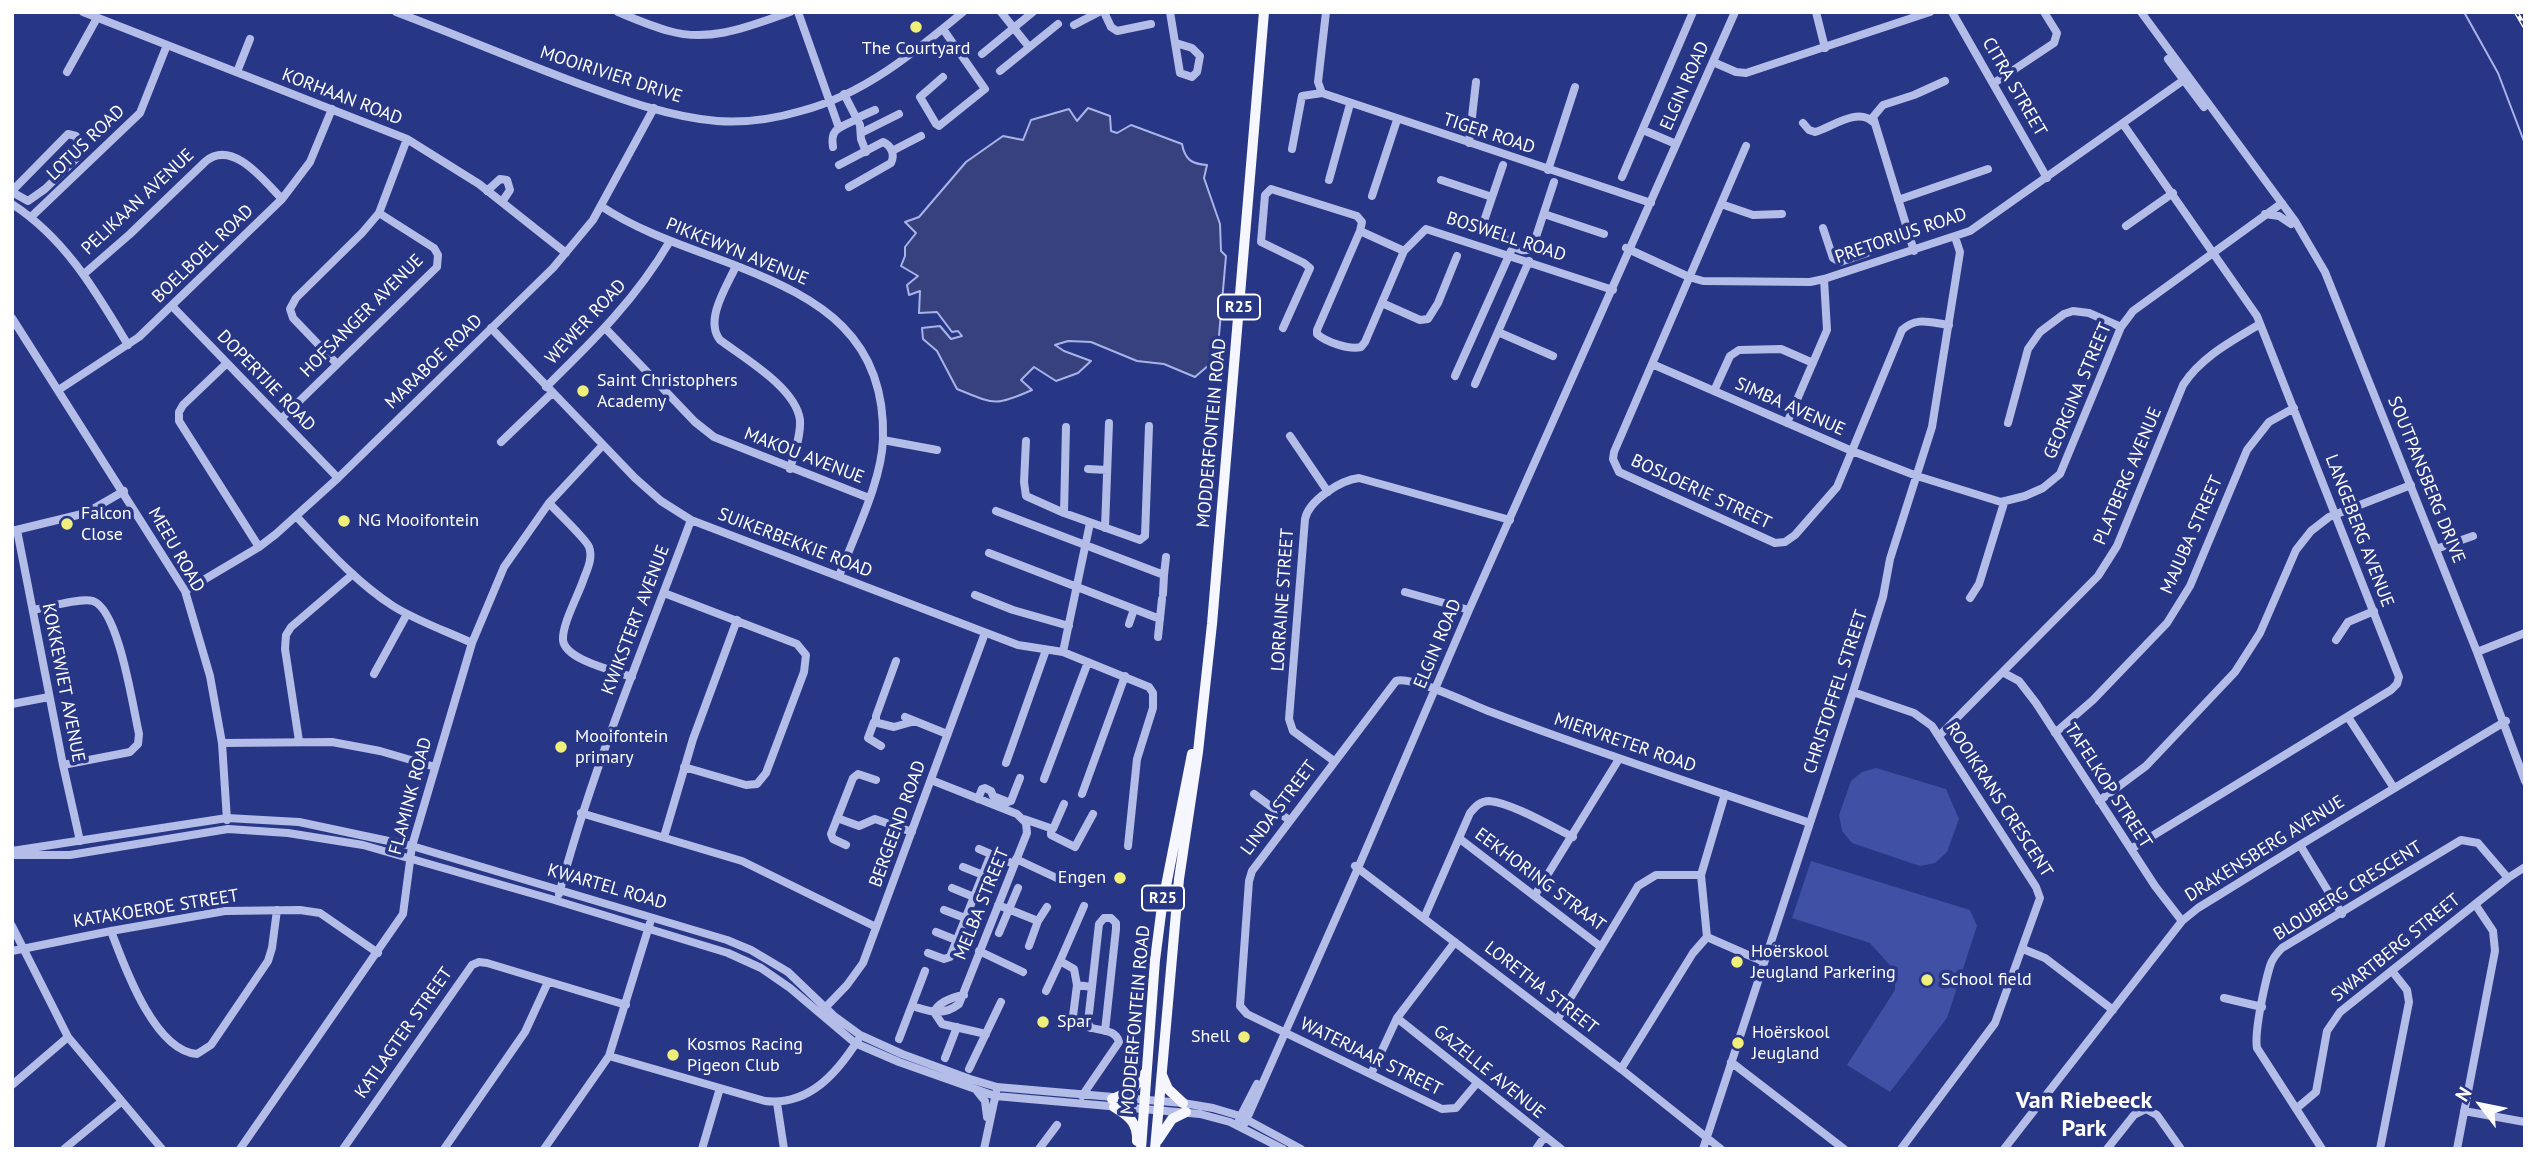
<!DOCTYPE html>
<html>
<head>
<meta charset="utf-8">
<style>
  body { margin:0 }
  #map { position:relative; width:2537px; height:1161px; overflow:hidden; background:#283686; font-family:"PT Sans",sans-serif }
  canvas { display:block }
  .frame { position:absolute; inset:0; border:14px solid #fff; pointer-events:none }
  .north { position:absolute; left:2446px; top:1070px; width:70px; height:70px; -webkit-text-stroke:5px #283686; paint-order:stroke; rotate:302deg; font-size:19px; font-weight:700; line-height:28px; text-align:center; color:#fff }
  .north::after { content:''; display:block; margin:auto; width:24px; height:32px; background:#fff; clip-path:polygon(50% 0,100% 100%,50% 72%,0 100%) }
</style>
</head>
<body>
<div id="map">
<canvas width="2537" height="1161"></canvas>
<div class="frame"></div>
<div class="north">N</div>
</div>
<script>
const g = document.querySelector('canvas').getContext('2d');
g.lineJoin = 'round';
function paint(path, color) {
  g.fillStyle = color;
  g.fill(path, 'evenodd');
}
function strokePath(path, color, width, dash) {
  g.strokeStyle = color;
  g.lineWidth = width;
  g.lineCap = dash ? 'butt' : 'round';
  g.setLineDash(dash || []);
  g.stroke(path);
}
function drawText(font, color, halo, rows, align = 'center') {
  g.font = font + ' "PT Sans",sans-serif';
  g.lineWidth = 7;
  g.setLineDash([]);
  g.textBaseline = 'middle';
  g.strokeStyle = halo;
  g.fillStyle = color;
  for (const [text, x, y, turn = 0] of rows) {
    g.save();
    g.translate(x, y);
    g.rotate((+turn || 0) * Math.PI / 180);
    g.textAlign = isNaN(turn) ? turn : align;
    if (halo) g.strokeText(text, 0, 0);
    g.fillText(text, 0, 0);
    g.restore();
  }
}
paint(new Path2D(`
  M1876,768L1946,789L1959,819L1947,852L1935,863L1920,866L1852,843L1842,831L1839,815L1851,781L1862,772Z
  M1811,861L1970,910L1977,926L1947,1018L1890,1092L1847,1065L1895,990V971L1870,943L1792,918Z`), '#4050a4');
const water = new Path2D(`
  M1088,108L1110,116L1111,131L1117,133L1131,125L1182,144C1185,160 1192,164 1207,165L1204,178L1220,224L1221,251L1226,256L1217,358L1195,377L1164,364L1137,361L1091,342L1068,341L1055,345L1064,351L1091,361L1078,373L1056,381L1034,367L1021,380L1032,390C994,407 994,404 957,389L937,351L923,339L922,328L940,326L951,339L962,336L958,331L952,332L937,312L919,313L920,291L909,295L907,285L918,276L901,266L905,256V247L916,233L905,222L919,217L966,162L1003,136L1023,140L1031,120L1069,109L1077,121Z`);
paint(water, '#37417d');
strokePath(water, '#a8b3e8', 2);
strokePath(new Path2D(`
  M2464,12L2498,73L2525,144`), '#a8b3e8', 2);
strokePath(new Path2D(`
  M83,12L407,139L479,184L566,253
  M396,12C454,34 511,58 569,80C616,97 667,117 717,121C746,123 774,119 801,111C863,95 915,52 963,12
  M618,12C635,19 651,26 669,31C711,43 750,26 790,12
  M798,12L839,128
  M1001,12L1029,47
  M1104,12L1111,27L1117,31L1151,24
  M1170,12L1180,73L1192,77L1197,72L1200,56L1192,48L1176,43
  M1816,12L1825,48
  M1952,12L2047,178
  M2141,12L2295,221L2325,272L2477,652L2525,781
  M1074,25L1099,12
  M943,29L985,89L939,126L936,124L920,97L943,77
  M982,54L1033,12
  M2168,59L2204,107
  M1713,62L1736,72L1746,73L1930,12
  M1000,71L1058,24
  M67,72L97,18
  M237,72L250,39
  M1994,83L2054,43L2057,33L2044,12
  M1322,93L1318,82L1326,12
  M844,94L860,125L861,139L866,152
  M857,118L875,110
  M1803,123L1809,130L1815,132C1832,127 1858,107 1873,122
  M2123,124L2257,316L2399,677L2397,684L2391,690L2131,849
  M1643,130L1676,144
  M861,133L899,114
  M1469,143L1476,82
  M1746,146L1614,452L1613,459L1619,472L1775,543L1785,542L1795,535L1837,487L1902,330C1917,316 1931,323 1949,325
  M833,147C830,129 839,128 853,121
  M1292,149L1302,96L1322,93L1651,203
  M892,151L921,136
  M839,165L883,142C892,146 895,155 891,163L849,187
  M1503,165L1483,224L1485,228C1491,230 1498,232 1502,235C1512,243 1517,254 1532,249L1554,182
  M1548,170L1575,87
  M1622,177L1693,12
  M1329,180L1350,104
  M1441,180L1492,197
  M12,191L68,134L76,136L81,150L79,156L45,189L28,201L12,192
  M487,191L500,179L507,180L510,190L502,202
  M1372,196L1397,120
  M1898,200L1988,169
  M12,204C66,239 96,292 128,345
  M1721,204L1753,215L1782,214
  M601,206C643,234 691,248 737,266C821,299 886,337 883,439C882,481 854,536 839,576
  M1544,214L1604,234
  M2265,214L2279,216L2291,224
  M31,217L140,113L167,45
  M2126,226L2173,193
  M1823,228L1833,258L1840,262L1867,253L1884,240L1908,232
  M1360,231L1404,251
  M1626,248L1689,277L1703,281L1810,282L1824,279L1970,231L2188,77
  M1914,251L1873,117L1883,105L1914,95L1945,81
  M736,266C727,286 704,320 720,340C744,358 796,388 800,420C801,436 794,454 790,469
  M84,274L130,234L206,161C233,139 265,182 282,199
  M1382,303L1420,320L1428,319L1438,303L1457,256
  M172,306L338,478
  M12,318L185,591L210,676L222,743L227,820
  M491,328L635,478L661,501L691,520L1018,645L1063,652L1149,687L1153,693V708L1137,759L1128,846
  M1283,328L1310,268L1304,263L1261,242L1265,195L1271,189L1357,216L1362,222L1360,231L1317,330V334C1326,342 1349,350 1361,347L1365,342L1404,251L1426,229L1613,290
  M606,329L695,422L714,437L869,498
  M1498,332L1553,356
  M227,363L183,405L179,412V421L259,547
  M337,364L293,318L290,309L296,298L362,233L379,213L407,139
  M1652,364L1852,451L1917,476L2001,502L2025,496L2043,488L2060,474L2121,327L2133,311L2282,203
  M1455,376L1511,251
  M1475,384L1529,261
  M546,387C594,340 636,299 670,241
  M60,389L139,337L282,199L310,162L332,109
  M1714,391L1730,356L1739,350L1781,349L1813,363
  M281,419L437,267L438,255L434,248L379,213
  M1787,423L1827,330L1824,279
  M2008,423L2028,349L2040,332L2064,314L2073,311L2089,313L2121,327
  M1290,436L1328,492
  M883,440L937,450
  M1026,441L1024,482L1026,496L1064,513L1140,540L1145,536L1149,426
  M501,442L552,393
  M1088,469L1107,470
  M549,503C557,512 587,540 589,547C593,557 588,568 584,578C579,594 562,624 563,640C565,660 615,671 632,677
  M996,511L1164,575L1166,557
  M1064,513L1066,427
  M296,516C326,548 356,582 393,606C417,621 446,631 472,643
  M1105,528L1109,423
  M17,530L63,765L80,841
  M12,531L86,513L124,491
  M2436,549L2473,536
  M989,553L1160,619
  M185,591L259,547L276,534L338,478L553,268L593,220L654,108
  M1405,592L1469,610
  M664,593L797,644L806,655L804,672L766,773L757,784L746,785L684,767
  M1163,594L1164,575
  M975,595L1013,610L1069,626
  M1970,598L1979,584L2004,503
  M33,610C46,608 81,597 93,601C119,610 133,708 139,734L138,744L130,752L63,765
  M1129,624L1134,609
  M1158,637L1162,599
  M2336,640L2348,622L2374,611
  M1063,652L1090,523
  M2477,652L2525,633
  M2004,673L2019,681L2036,703L2155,886L2182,921
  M374,674L407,614
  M1853,692L1914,713L1932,726L2036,887L2040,898L1995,1023L1901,1149
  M12,704L49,697
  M905,717L947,734
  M2348,717L2394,788
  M876,721V716L896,661
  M2055,733L2093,700L2167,623L2190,586L2247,450L2269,422L2294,408
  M1939,736L2098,576L2117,546L2183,385C2201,357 2232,341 2260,324
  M299,741L285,649L286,635L291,627L353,574
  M222,743L332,742L380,751L435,767
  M881,746L868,738L874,722L894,727L915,721
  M1334,761L1293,731L1289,719L1305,519C1309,500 1341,480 1359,478L1510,520
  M1006,763L1046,650
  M1044,779L1088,662
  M1082,794L1125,676
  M1254,794L1289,820
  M1725,794L1701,875L1707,937L1764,962
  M978,799L982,789L985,788L991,791L993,796L1008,802L1011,801L1020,778
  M2099,801L2146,766L2235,672L2260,633L2296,550L2311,531L2329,517L2411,485
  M581,813L742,861L876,927
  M837,818L859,826L875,819L912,832
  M1024,819L1053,829L1064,804
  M1051,829V835L1075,847L1093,814
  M664,837L693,739L737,620
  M1460,839L1601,947
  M846,845L833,839L831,834L853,778L858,774L876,780
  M2300,845L2342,914
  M979,849L1014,864
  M12,851L227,818L299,822L412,846L727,940L751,950L788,972L834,1016L860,1035L902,1054L970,1079L997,1087L1183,1103L1213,1108L1240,1116L1301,1149
  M12,855H70L228,829L288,833L363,845L551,899L728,953L761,968L790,988L855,1043L899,1062L995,1096L1200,1114L1230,1122L1283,1149
  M1016,859L1061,880
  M1355,866L1621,1069L1721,1149
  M963,867L983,875
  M952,888L974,897
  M559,894C593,766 645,644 691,520
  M1535,895L1619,759
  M998,905L1038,921L1047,907
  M944,910L965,918
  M1424,918L1470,813C1475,807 1480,801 1489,801C1512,803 1551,826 1573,837
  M12,926L68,1037L162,1149
  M111,931C124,965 154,1051 197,1054L211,1045L268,961L272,948L277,910
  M936,932L956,940
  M999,933L1018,888
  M1029,946L1038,921
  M2023,949L2045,958L2113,1010
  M12,951L111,931L225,911L300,910L320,913L378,953
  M979,951L1023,972
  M928,953L944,959L950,957L991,854
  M1077,985L1074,969L1060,961L1084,906
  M1046,991L1060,961
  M2224,998L2262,1007
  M912,1006C930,1011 942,1017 959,1004L1027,833L1026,823L1017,814L931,780
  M823,1010L847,985L863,963L985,633
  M934,1012L942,1024L986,1034
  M934,1012C939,1002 953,997 964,995
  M1073,1016L1077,985L1092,987
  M1397,1018L1561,1149
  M1557,1020L1638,886L1656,875H1701
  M899,1039L925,971
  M609,1056L765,1101C809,1106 837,1073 858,1040
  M945,1058L957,1027
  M1731,1062L1844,1149
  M969,1069L1001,1002
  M1621,1069L1693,953L1707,937
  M1371,1074L1397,1018L1455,942
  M1477,1083L1456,1108L1442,1109L1247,1014L1240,1006L1249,881L1252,871L1396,681C1411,675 1472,705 1491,712C1596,752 1703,787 1810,823
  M12,1085L68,1037
  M977,1091L985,1101L987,1117
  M1082,1096L1119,1042C1116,1030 1103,1031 1092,1028H1090L1088,1022L1099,924L1104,918H1111L1116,923V929L1105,1031
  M777,1103L784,1149
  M2297,1108L2316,1092L2327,1031L2340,1012L2508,878L2525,867
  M2464,1111L2525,1122
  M1239,1119L1257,1084
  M1245,1123L1358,868L1469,610L1735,12
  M64,1149L121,1102
  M240,1149L403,914L412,846L472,643L504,567L549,503L602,446
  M343,1149L472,965L479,962L487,963L626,1005
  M444,1149L525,1032L548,982
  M544,1149L609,1056L650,923
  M702,1149L720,1088
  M984,1149L996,1093
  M1039,1149L1057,1125
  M1536,1149L1545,1136
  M1703,1149L1853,692L1883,597L1890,559L1932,427L1960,252L1955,237
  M2004,1149L2182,921L2198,908L2300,845L2506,721
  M2107,1149L2134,1115L2146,1109L2157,1115L2181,1149
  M2322,1149L2257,1048C2254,1032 2265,983 2270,966C2272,959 2277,953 2282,948L2461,840L2478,843L2508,878
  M2380,1149L2409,1002L2407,990L2392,971
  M2457,1149L2495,951L2493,931L2475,904`), '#b4bce8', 8);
strokePath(new Path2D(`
  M1162,1075L1168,1089L1183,1103
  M1112,1099L1131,1091L1146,1072
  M1114,1107C1129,1116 1138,1123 1137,1141
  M1158,1140L1172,1119L1186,1112
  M1141,1149L1155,960L1162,906L1192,754
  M1155,1149L1179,879L1198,752L1212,624L1264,12`), '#f6f6fe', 10);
const rail = new Path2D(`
  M2516,12L2525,27`);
strokePath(rail, '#fff', 4.5);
strokePath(rail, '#283686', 2, [5]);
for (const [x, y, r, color] of [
  [916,27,7,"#efef7a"],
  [583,391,7,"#efef7a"],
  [344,521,7,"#efef7a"],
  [67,524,7,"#efef7a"],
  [561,747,7,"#efef7a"],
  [1120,878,7,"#efef7a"],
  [1737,962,7,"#efef7a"],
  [1927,980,7,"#efef7a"],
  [1043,1022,7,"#efef7a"],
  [1244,1037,7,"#efef7a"],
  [1738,1043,7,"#efef7a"],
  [673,1055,7,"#efef7a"]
]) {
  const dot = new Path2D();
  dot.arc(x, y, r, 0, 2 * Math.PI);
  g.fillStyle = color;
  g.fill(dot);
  strokePath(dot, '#283686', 2.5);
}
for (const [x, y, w] of [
  [1239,307,42],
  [1163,898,42]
]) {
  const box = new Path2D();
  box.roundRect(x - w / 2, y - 12.5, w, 25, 5);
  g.fillStyle = '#283686';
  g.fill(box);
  strokePath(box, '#fff', 2);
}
drawText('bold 16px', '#fff', null, [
  ["R25",1239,307],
  ["R25",1163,898]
]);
drawText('18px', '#fff', '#283686', [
  ["The Courtyard",916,49,"center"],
  ["Saint Christophers",597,381],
  ["Academy",597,402],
  ["Falcon",81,514],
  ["Close",81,535],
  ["NG Mooifontein",358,521],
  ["Mooifontein",575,737],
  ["primary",575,758],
  ["Engen",1106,878,"right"],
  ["Hoërskool",1751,952],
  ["Jeugland Parkering",1751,973],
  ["School field",1941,980],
  ["Spar",1057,1022],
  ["Hoërskool",1752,1033],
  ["Jeugland",1752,1054],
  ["Shell",1230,1037,"right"],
  ["Kosmos Racing",687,1045],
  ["Pigeon Club",687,1066]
], 'left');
drawText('18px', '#fff', '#283686', [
  ["MOOIRIVIER DRIVE",611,75,18],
  ["ELGIN ROAD",1685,86,-66],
  ["CITRA STREET",2014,87,60],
  ["KORHAAN ROAD",342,97,21],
  ["TIGER ROAD",1489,134,18],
  ["LOTUS ROAD",86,143,-44],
  ["PELIKAAN AVENUE",138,202,-43],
  ["PRETORIUS ROAD",1901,236,-19],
  ["BOSWELL ROAD",1506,237,18],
  ["PIKKEWYN AVENUE",737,252,22],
  ["BOELBOEL ROAD",203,254,-44],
  ["HOFSANGER AVENUE",362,316,-45],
  ["WEWER ROAD",586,322,-47],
  ["MARABOE ROAD",434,362,-44],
  ["DOPERTJIE ROAD",266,381,46],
  ["GEORGINA STREET",2078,391,-67],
  ["SIMBA AVENUE",1790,407,24],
  ["MODDERFONTEIN ROAD",1212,433,-85],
  ["MAKOU AVENUE",804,456,21],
  ["PLATBERG AVENUE",2128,476,-67],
  ["SOUTPANSBERG DRIVE",2426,480,68],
  ["BOSLOERIE STREET",1701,492,25],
  ["LANGEBERG AVENUE",2359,531,69],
  ["MAJUBA STREET",2192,535,-66],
  ["SUIKERBEKKIE ROAD",795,543,21],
  ["MEEU ROAD",176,550,60],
  ["LORRAINE STREET",1283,600,-86],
  ["KWIKSTERT AVENUE",636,620,-69],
  ["ELGIN ROAD",1438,644,-67],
  ["KOKKEWIET AVENUE",63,683,79],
  ["CHRISTOFFEL STREET",1836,692,-72],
  ["MIERVRETER ROAD",1625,743,19],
  ["TAFELKOP STREET",2108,786,57],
  ["FLAMINK ROAD",411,796,-75],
  ["ROOIKRANS CRESCENT",1999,800,57],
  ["LINDA STREET",1279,808,-53],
  ["BERGEEND ROAD",898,824,-70],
  ["DRAKENSBERG AVENUE",2265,849,-32],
  ["EEKHORING STRAAT",1540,880,37],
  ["KWARTEL ROAD",607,887,16],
  ["BLOUBERG CRESCENT",2348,891,-32],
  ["MELBA STREET",982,904,-68],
  ["KATAKOEROE STREET",156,909,-9],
  ["SWARTBERG STREET",2396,948,-39],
  ["LORETHA STREET",1541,988,38],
  ["MODDERFONTEIN ROAD",1136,1020,-85],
  ["KATLAGTER STREET",404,1033,-55],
  ["WATERJAAR STREET",1371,1057,26],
  ["GAZELLE AVENUE",1489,1072,39]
]);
drawText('bold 24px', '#fff', '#283686', [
  ["Van Riebeeck",2084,1101],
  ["Park",2084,1129]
]);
</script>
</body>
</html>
